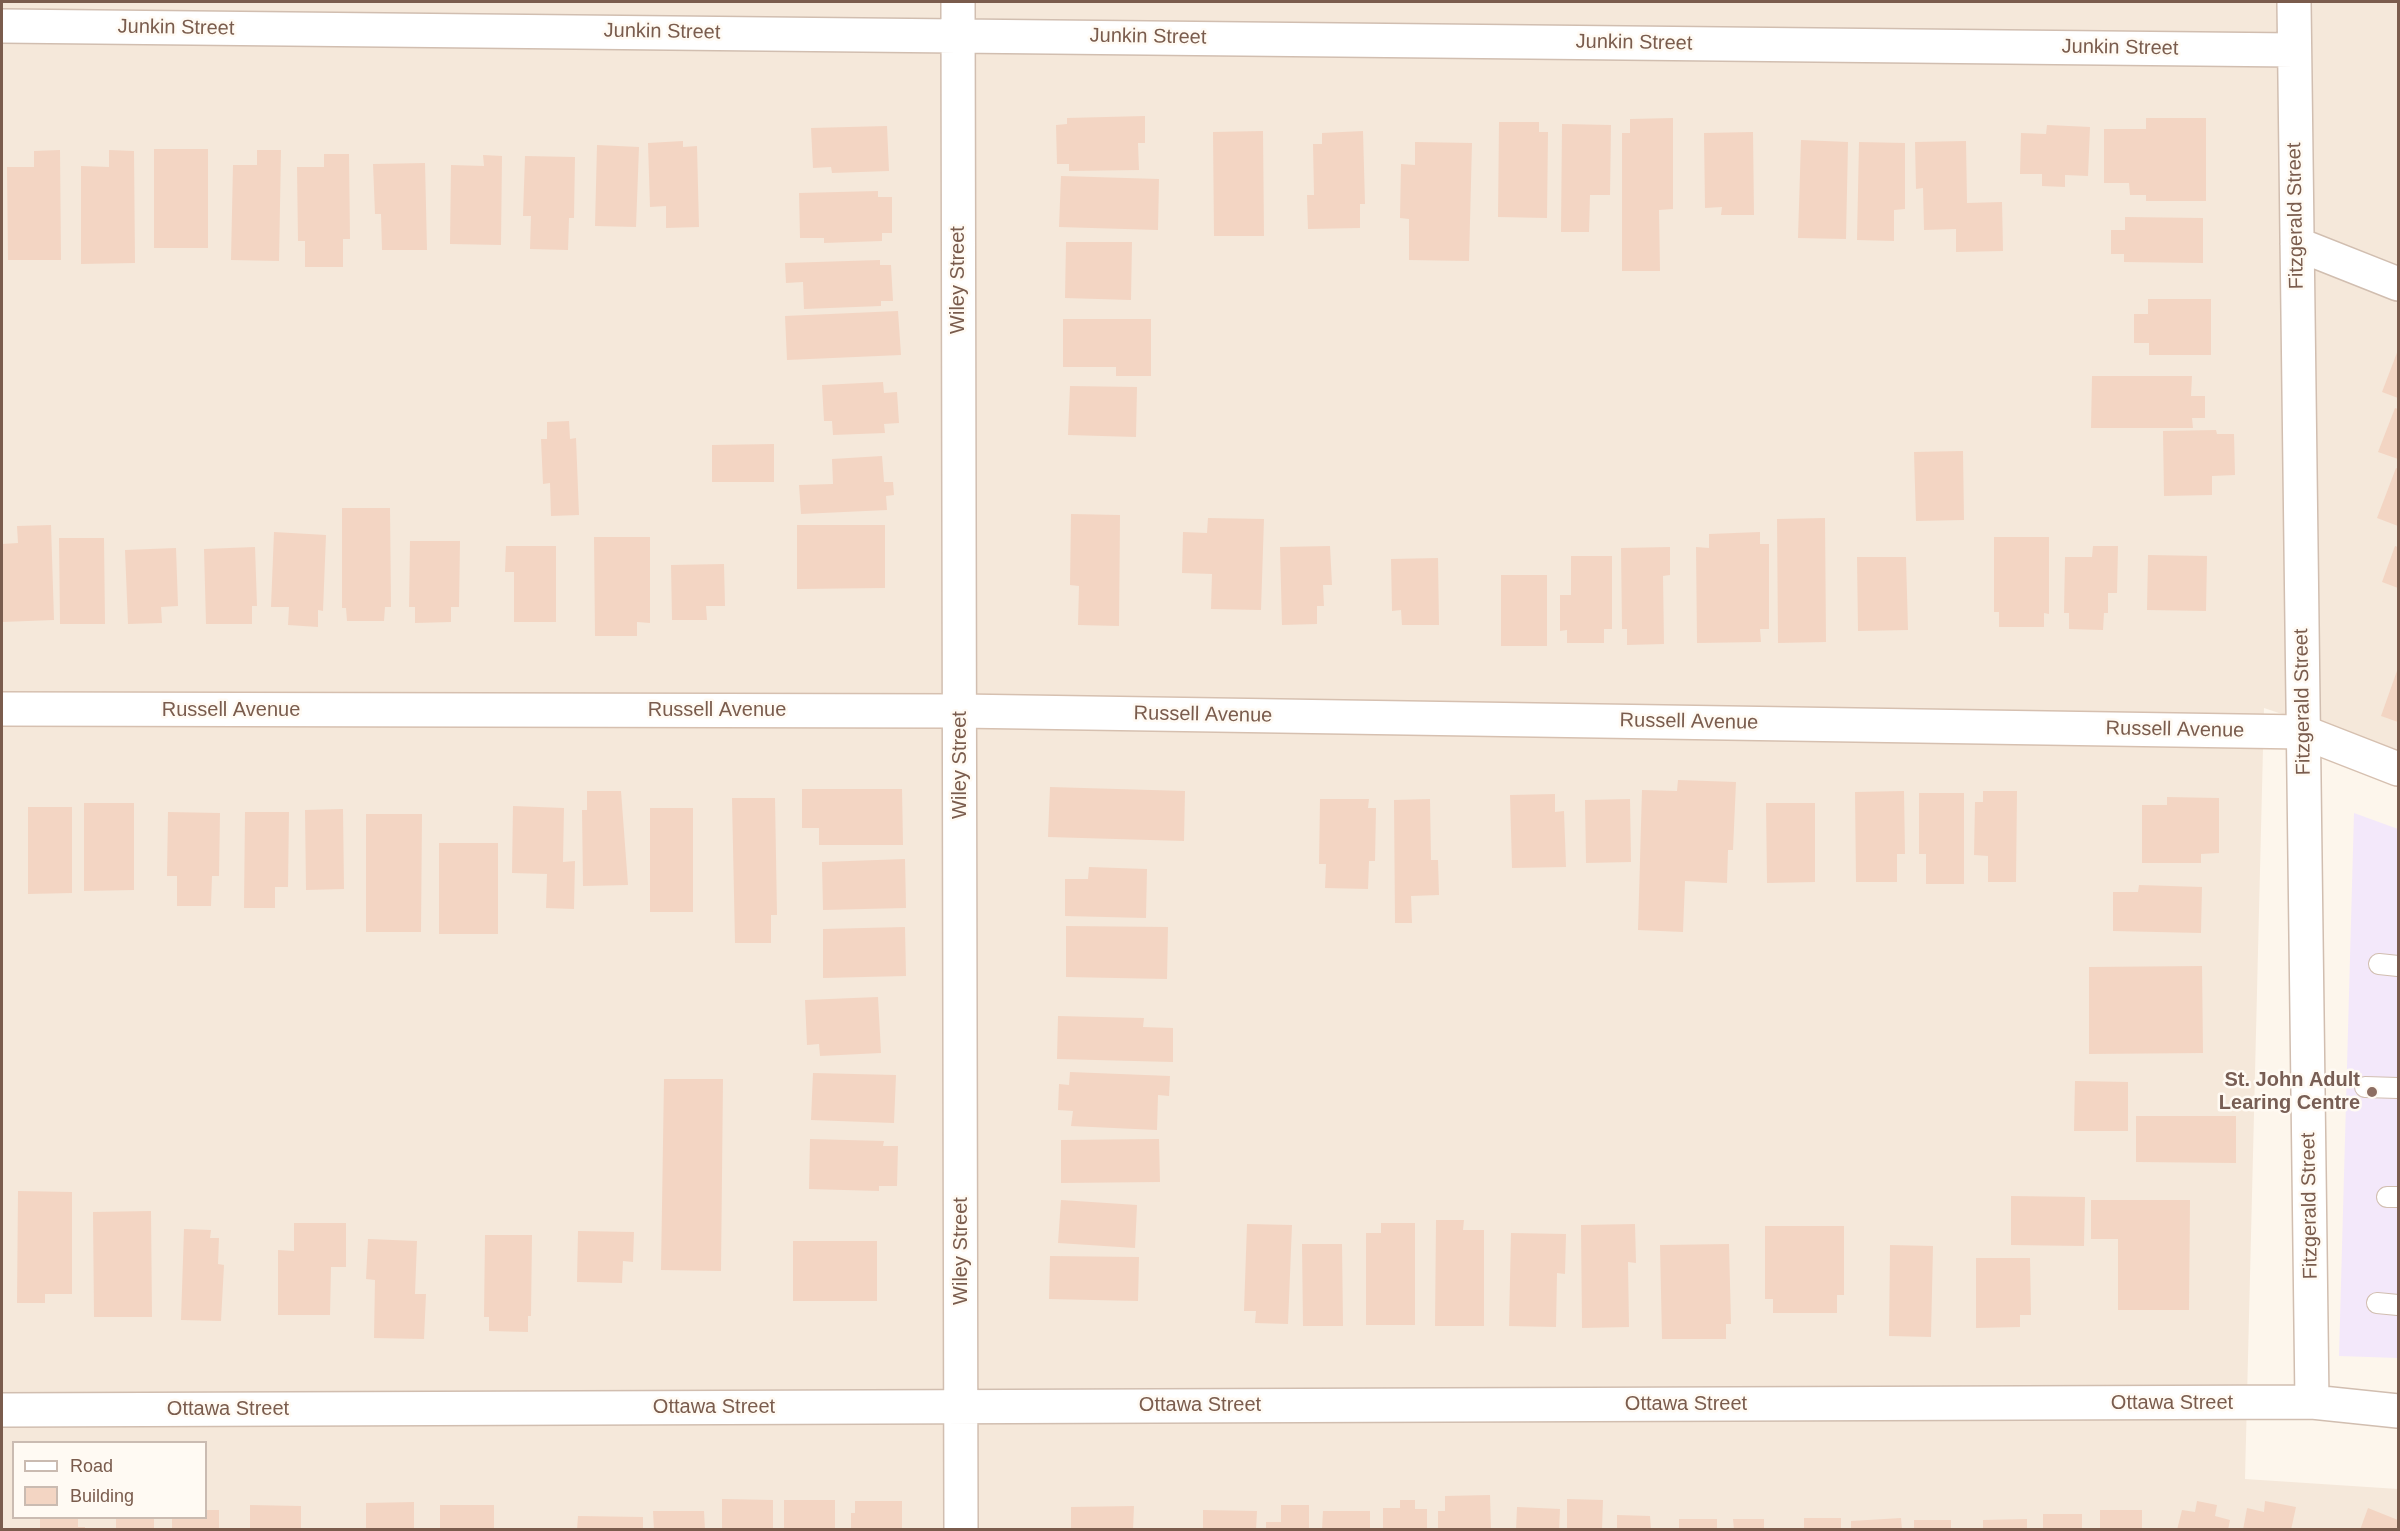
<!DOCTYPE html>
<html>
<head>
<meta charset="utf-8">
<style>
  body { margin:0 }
  #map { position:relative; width:2400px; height:1531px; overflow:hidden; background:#fdf6ec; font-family:Arial,sans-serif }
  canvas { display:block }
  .frame { position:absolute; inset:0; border:3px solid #7a5c4d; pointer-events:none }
  .legend { position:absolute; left:12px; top:1441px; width:195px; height:78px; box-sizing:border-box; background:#fffaf3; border:2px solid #cabbb1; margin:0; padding:8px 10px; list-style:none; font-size:18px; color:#7a5c4d }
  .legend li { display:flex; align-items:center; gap:12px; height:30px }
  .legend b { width:30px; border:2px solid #cabbb1 }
</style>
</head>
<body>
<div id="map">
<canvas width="2400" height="1531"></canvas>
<div class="frame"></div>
<ul class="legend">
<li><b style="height:8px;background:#fff"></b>Road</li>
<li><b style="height:16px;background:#f3d5c3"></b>Building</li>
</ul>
</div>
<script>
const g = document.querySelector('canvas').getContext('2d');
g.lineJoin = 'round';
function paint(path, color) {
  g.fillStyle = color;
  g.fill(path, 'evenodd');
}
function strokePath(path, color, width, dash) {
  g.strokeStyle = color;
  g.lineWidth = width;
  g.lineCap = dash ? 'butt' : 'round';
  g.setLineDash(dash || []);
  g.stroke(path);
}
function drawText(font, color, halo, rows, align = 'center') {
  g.font = font + ' Arial,sans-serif';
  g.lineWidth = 5;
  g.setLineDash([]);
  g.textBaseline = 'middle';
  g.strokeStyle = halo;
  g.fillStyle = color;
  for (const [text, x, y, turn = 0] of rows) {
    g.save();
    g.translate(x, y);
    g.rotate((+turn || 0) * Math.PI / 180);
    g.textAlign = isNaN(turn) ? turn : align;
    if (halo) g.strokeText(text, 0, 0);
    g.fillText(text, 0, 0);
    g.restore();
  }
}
paint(new Path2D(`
  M2,2H2398V753L2264,708L2245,1479L2398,1489V1529L2,1530ZM14,1442H206V1518H14Z`), '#f5e8da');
paint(new Path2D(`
  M2354,813L2398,829V1358L2339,1356Z`), '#f3e8fa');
paint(new Path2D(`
  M1145,116V143H1138L1139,170L1069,171V164H1057L1056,125L1067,124V118Z
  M1673,118V209L1659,210L1660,271H1622V133H1630V119Z
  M2146,118H2206V201H2146V195H2130L2129,183H2104V129H2146Z
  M1499,122H1539V132H1548L1547,218L1498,217Z
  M1562,124L1611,125L1610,195H1590L1589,232H1561Z
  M2047,125L2090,127L2088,176L2065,175V187L2042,186V174H2020L2021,133L2046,134Z
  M887,126L889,171L832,173L831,167L813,168L811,128Z
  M1263,131L1264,236H1214L1213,132Z
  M1363,131L1365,204H1360V228L1308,229L1307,195H1314L1313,144H1322V133Z
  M1753,132L1754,215H1721L1722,207L1705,208L1704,133Z
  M1801,140L1848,142L1846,239L1798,238Z
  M683,141V147L697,146L699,227L666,228V206L650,207L648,143Z
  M1966,141L1967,203L2002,202L2003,251L1956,252V229L1924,230L1923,188L1916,189L1915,142Z
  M1415,142L1472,143L1469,261L1409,260V219L1400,218L1401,164L1415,165Z
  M1859,142L1905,143V209L1894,210V241L1857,240Z
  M597,145L639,147L636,227L595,226Z
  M154,149H208V248H154Z
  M60,150L61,260H8L7,167H34V151Z
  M109,150L134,151L135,263L81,264V166L109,167Z
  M257,150H281L279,261L231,260L233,165H257Z
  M324,154H349L350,239H343V267H305V241H298L297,167H324Z
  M483,155L502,156L501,245L450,244L451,165L484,166Z
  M525,156L575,157L574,218H569L568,250L530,249L531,216H523Z
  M425,163L427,250H382L381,214H375L373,164Z
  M1061,176L1159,179L1158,230L1059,227Z
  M878,191V197H892V233H882V241L824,243V238H800L799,193Z
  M2125,217L2203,218V263L2124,262V254H2111V230H2125Z
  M1066,242H1132L1131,300L1065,298Z
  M880,260V265H891L893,301H881V306L804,309L803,282L786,283L785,263Z
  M2148,299H2211V355H2149V343H2134V314H2148Z
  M898,311L901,355L787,360L785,316Z
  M1063,319H1151V376H1116V367H1063Z
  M2398,350V398L2382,392Z
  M2092,376H2192L2191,396H2205V418H2192L2193,428H2091Z
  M883,382L884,393L897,392L899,423L884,424L885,433L833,435L832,421H824L822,385Z
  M1070,386L1137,387L1136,437L1068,435Z
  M2395,408L2398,409V459L2378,452Z
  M569,421L570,439L576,438L579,515L551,516L550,483L543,484L541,439H547V422Z
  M2216,430L2217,434H2234L2235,475L2212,476V495L2164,496L2163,431Z
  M774,444V482H712V445Z
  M1963,451L1964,520L1916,521L1914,452Z
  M882,456L884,482H893L894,495L886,496L887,510L801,514L799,485L833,484L832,459Z
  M2396,468L2398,469V526L2377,518Z
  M342,508H390L391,607H385L384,621H347L346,608H342Z
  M1071,514L1120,515L1119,626L1078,625L1079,586L1070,585Z
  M1208,518L1264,519L1261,610L1211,609L1212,574L1182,573L1183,532L1207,533Z
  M1825,518L1826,642L1778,643L1777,519Z
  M51,525L54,620L2,622V544L18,543L17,526Z
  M797,525H885V588L797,589Z
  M274,532L326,535L323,611L318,610V627L288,625L289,607H271Z
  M1760,532V544H1769V629H1760L1761,642L1697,643L1696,547L1709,548V534Z
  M594,537H650V623L637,622V636H595Z
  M1994,537H2049V614L2044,613V627H1999V612H1994Z
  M59,538H104L105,624H60Z
  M410,541H460L459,607H451V622L415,623V607H409Z
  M506,546H556V622H514V572H505Z
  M1330,546L1332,585H1323L1324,606H1317V624L1282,625L1280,547Z
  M2093,546H2118L2117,593H2108V613H2104L2103,630L2069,629V613H2064L2065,557H2092Z
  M2395,546L2398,547V588L2382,582Z
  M255,547L257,606H252V624H206L204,549Z
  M1670,547V575L1663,576L1664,644L1627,645V629H1622L1621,548Z
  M176,548L178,606L161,607L162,623L128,624L125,550Z
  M2148,555L2207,556L2206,611L2147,610Z
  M1571,556H1612V629H1604V643H1567V630L1560,631V595H1571Z
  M1857,557H1906L1908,630L1858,631Z
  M1438,558L1439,625H1402L1401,610L1392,611L1391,559Z
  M724,564L725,606H706L707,620H672L671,565Z
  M1501,575H1547V646H1501Z
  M2398,668V722L2381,716Z
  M1678,780L1736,782L1733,850H1728L1727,883L1685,881L1683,932L1638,930L1642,790L1677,791Z
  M1050,787L1185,791L1184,841L1048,837Z
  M802,789H902L903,845H819V828H802Z
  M587,791H621L628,885L583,886L582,810H587Z
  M1904,791L1905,854H1897V882H1856L1855,792Z
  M1983,791H2017L2016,882H1988V856L1974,855L1975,802H1983Z
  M1919,793H1964V884H1926V854H1919Z
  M1555,794V812L1564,811L1566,867L1512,868L1510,795Z
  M2167,797L2219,798V853L2201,854V863H2142V805H2167Z
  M732,798H775L777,915H771V943H735Z
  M1320,799H1369L1368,808H1376L1375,861H1369L1368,889L1325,888L1326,864H1319Z
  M1430,799L1431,860H1438L1439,895L1411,896L1412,923H1395L1394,800Z
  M1630,799L1631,862L1586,863L1585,800Z
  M84,803H134V890L84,891Z
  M1766,803H1815V882L1767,883Z
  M513,806L564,808L563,862L575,861L574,909L546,908L547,874L512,873Z
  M28,807H72V893L28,894Z
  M650,808H693V912H650Z
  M343,809L344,889L306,890L305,810Z
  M168,812L220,813L219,876H212L211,906H177V876H167Z
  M245,812H289L288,887H275V908H244Z
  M366,814H422L421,932H366Z
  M439,843H498V934H439Z
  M905,859L906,908L823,910L822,862Z
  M1089,867L1147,869L1146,918L1065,916V879H1088Z
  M2139,885L2202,887L2201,933L2113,931V892H2138Z
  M1066,926L1168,927L1167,979L1066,977Z
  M905,927L906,976L823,978V929Z
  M2202,966L2203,1053L2089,1054V967Z
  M878,997L881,1053L820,1056L819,1044L807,1045L805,1000Z
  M1058,1016L1144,1018L1143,1027L1173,1028V1062L1057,1059Z
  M1070,1072L1170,1076L1169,1096L1158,1095L1157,1130L1071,1126L1073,1111L1058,1110L1059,1084L1069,1085Z
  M813,1073L896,1075L894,1123L811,1120Z
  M664,1079H723L721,1271L661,1270Z
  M2075,1081L2128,1082V1131H2074Z
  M2136,1116H2236V1163L2136,1162Z
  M810,1139L884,1141L883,1146H898L897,1186H879V1191L809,1189Z
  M1159,1139L1160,1182L1061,1183V1140Z
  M18,1191L72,1192V1294H45V1303H17Z
  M2011,1196L2085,1197L2084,1246L2011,1245Z
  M1061,1200L1137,1205L1135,1248L1058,1243Z
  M2091,1200H2190L2189,1310H2118V1239H2091Z
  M151,1211L152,1317H94L93,1212Z
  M1436,1220H1464L1463,1230H1484V1326H1435Z
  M294,1223H346V1267H331L330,1315H278V1250L294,1251Z
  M1381,1223H1415V1325H1366V1233H1381Z
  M1247,1224L1292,1225L1288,1324L1255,1323L1256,1311H1244Z
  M1635,1224L1636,1263L1628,1262L1629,1327L1582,1328L1581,1225Z
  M1765,1226H1844V1295H1837V1313H1773V1299H1765Z
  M184,1229L211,1230L210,1238H219L218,1264L224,1265L221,1321L181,1320Z
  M578,1231L634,1232L633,1262L623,1261L622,1283L577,1282Z
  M1511,1233L1566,1234L1565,1274L1557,1273L1556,1327L1509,1326Z
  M485,1235H532L531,1316H528V1332L489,1331V1317H484Z
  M368,1239L417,1241L415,1294H426L424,1339L374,1338L375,1280L366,1279Z
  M793,1241H877V1301H793Z
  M1302,1244H1342L1343,1326H1303Z
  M1729,1244L1731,1324H1726V1339H1662L1660,1245Z
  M1890,1245L1933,1246L1931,1337L1889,1336Z
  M1050,1256L1139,1257L1138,1301L1049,1299Z
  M1976,1258H2030L2031,1315H2020V1327L1976,1328Z
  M1490,1495L1491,1530H1438V1511H1445V1496Z
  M722,1499L773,1500V1530H722Z
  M1567,1499L1603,1500L1602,1530H1567Z
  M784,1500H835V1530H784Z
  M1400,1500H1415V1509H1427V1530H1383V1508H1400Z
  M855,1501H902V1530H851V1513H855Z
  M2197,1501L2217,1505L2215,1516L2230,1520L2228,1530H2177L2182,1510L2195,1512Z
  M2265,1501L2296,1507L2291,1530H2243L2247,1508L2264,1512Z
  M414,1502V1530H366V1503Z
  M250,1505L301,1506V1530H250Z
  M440,1505H494V1530H440Z
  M1281,1505H1309V1530H1266V1522H1281Z
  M1134,1506L1133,1530H1071V1507Z
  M1517,1507L1560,1509L1559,1530H1516Z
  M2368,1508L2398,1520V1530H2360Z
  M206,1510H219V1530H172V1518H206Z
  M1203,1510L1257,1511L1256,1530H1203Z
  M2100,1510H2142V1530H2100Z
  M653,1511H704L705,1530H654Z
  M1323,1511H1370V1530H1322Z
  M2043,1514H2082V1530H2043Z
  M1617,1515L1650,1516L1651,1530H1617Z
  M578,1516L643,1517V1530H577Z
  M40,1518H78V1527H85V1530H40Z
  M116,1518H154V1530H116Z
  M1804,1518H1841V1530H1804Z
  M1901,1518L1902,1530H1851V1521Z
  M1679,1519H1717V1530H1679Z
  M1733,1519H1764V1530H1734Z
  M2027,1519V1530H1983V1520Z
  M1914,1520H1951V1530H1914Z`), '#f3d5c3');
const lane = new Path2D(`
  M2379,964L2398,966
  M2365,1087L2398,1088
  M2387,1197H2398
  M2377,1303L2398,1305`);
const street = new Path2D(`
  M958,2L961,1530
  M2294,2L2312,1402
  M2,26L2294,50
  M2297,244L2398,284
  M2,1410L2312,1402L2398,1411`);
const secondary = new Path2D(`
  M2,709L960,711L2303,732L2398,769`);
strokePath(lane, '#d1beb0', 22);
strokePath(street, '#d1beb0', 36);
strokePath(secondary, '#d6c0b0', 36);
strokePath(lane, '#fff', 20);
strokePath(street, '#fff', 33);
strokePath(secondary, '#fff', 33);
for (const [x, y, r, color] of [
  [2372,1092,6,"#8d6e63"]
]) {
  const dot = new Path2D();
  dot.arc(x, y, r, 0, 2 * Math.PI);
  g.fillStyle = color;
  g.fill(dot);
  strokePath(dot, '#fffaf3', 2);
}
drawText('20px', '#7a5c4d', '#fffaf3', [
  ["Junkin Street",176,28,1],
  ["Junkin Street",662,32,1],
  ["Junkin Street",1148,37,1],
  ["Junkin Street",1634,43,1],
  ["Junkin Street",2120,48,1],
  ["Fitzgerald Street",2296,216,-91],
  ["Wiley Street",958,280,-90],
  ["Fitzgerald Street",2303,702,-91],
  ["Russell Avenue",231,710],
  ["Russell Avenue",717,710],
  ["Russell Avenue",1203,715,1],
  ["Russell Avenue",1689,722,1],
  ["Russell Avenue",2175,730,1],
  ["Wiley Street",960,765,-90],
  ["Fitzgerald Street",2310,1206,-91],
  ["Wiley Street",961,1251,-90],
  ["Ottawa Street",2172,1403],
  ["Ottawa Street",1686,1404],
  ["Ottawa Street",1200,1405],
  ["Ottawa Street",714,1407],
  ["Ottawa Street",228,1409]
]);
drawText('bold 20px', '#785e54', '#fffaf3', [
  ["St. John Adult",2360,1080],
  ["Learing Centre",2360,1103]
], 'right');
</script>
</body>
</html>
